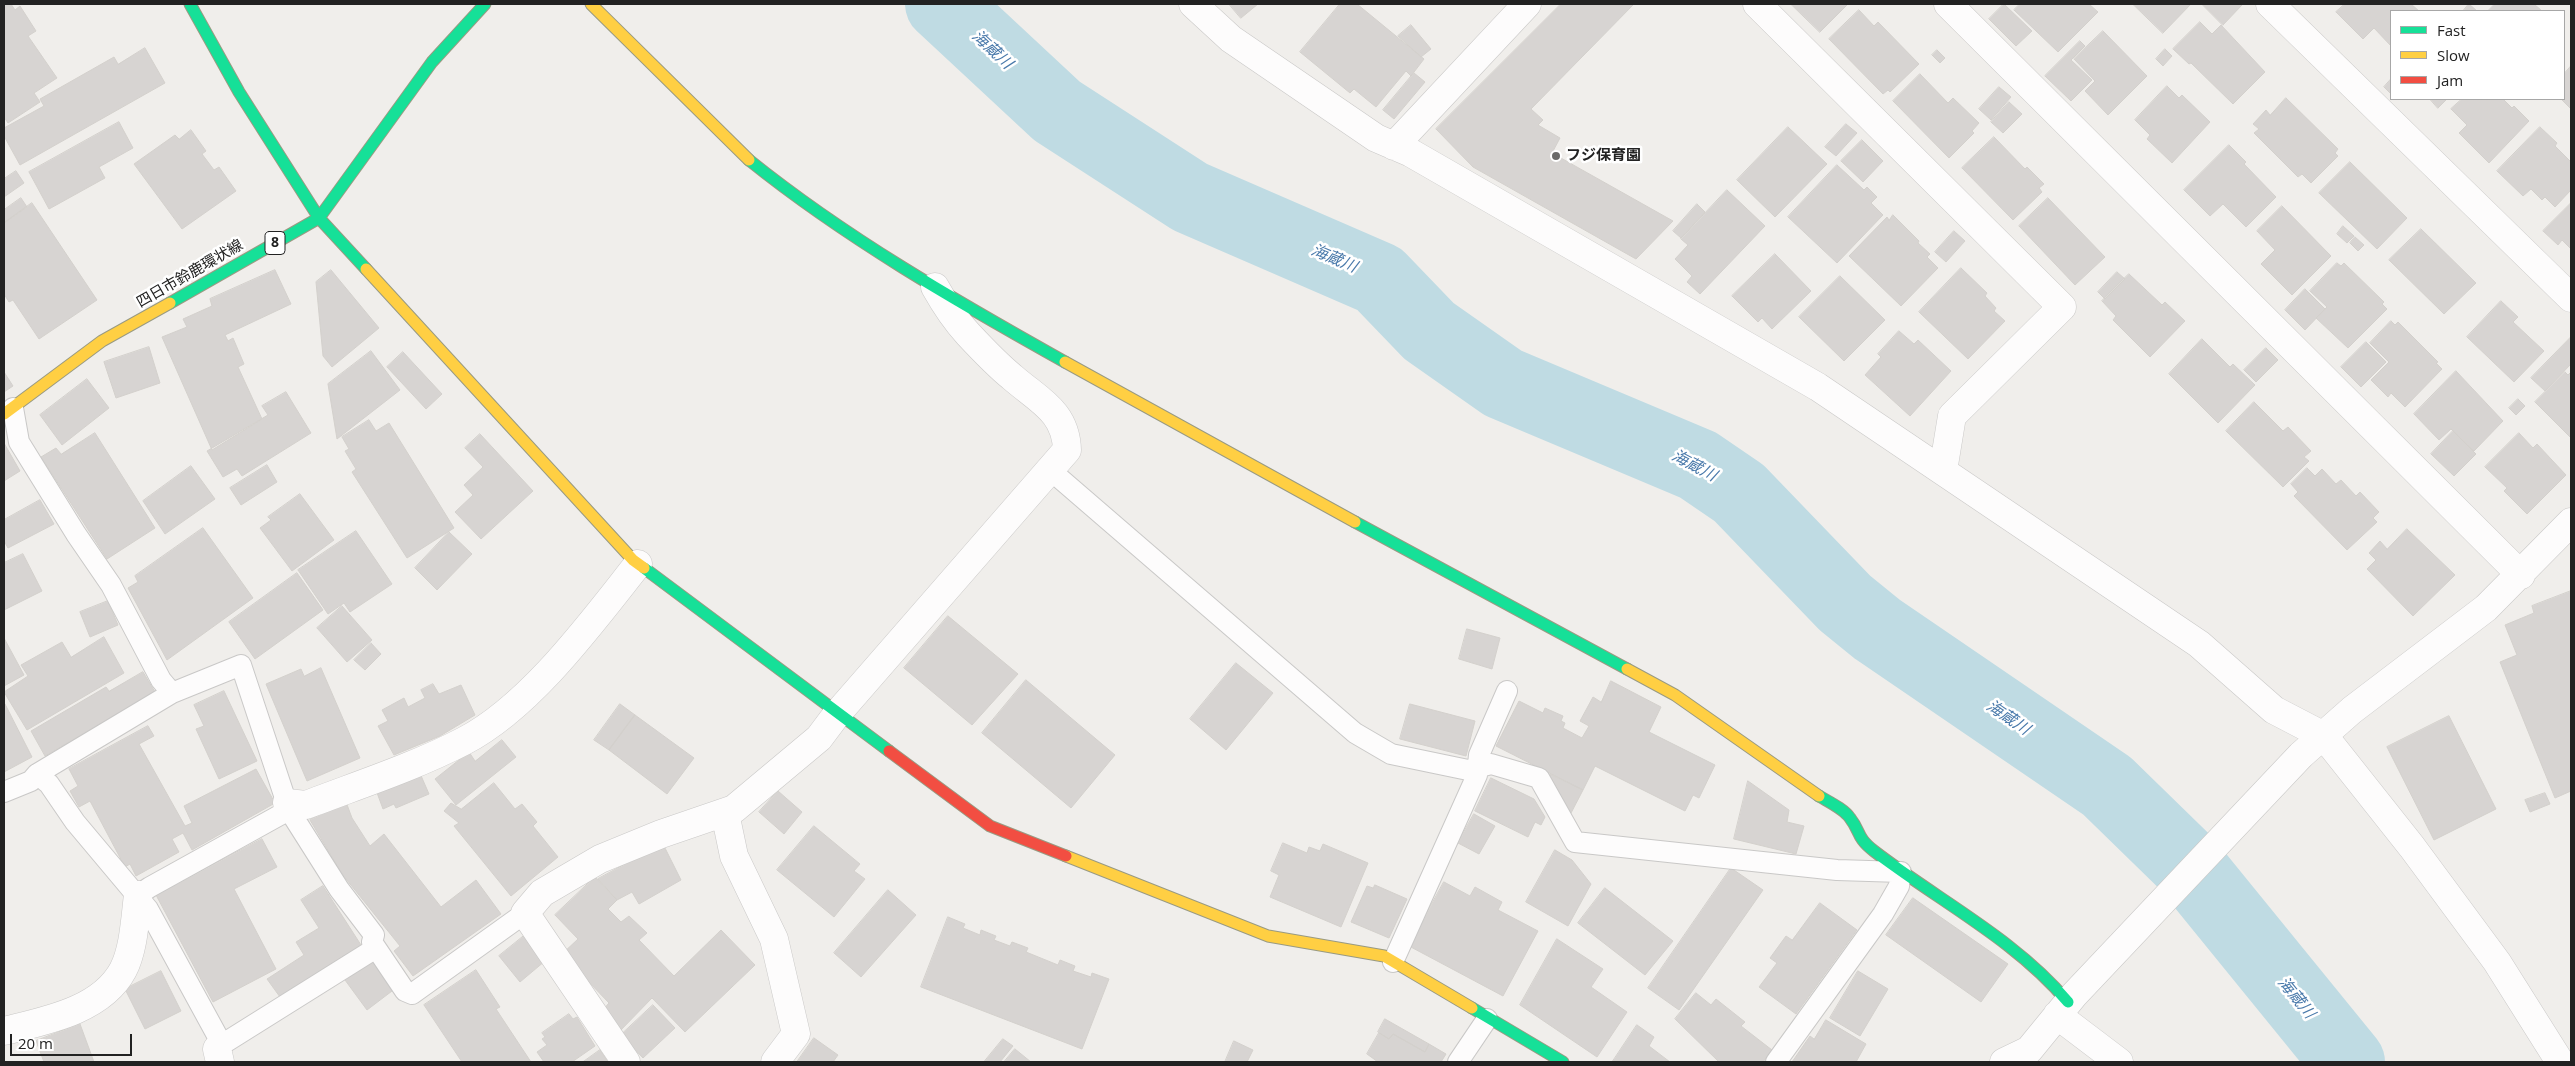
<!DOCTYPE html>
<html>
<head>
<meta charset="utf-8">
<style>
  body { margin:0 }
  #map { position:relative; width:2575px; height:1066px; overflow:hidden; background:#f0eeeb; font-family:"Open Sans",sans-serif }
  canvas { display:block }
  .frame { position:absolute; inset:0; border:5px solid #222; pointer-events:none }
  .legend { position:absolute; left:2390px; top:10px; width:175px; height:90px; box-sizing:border-box; background:#fff; border:1px solid #a7a7a7; margin:0; padding:6px 9px; list-style:none; font-size:15px; color:#222 }
  .legend li { display:flex; align-items:center; gap:10px; height:25px }
  .legend b { width:25px; border:1px solid #a7a7a7 }
  .scale { position:absolute; left:10px; top:1034px; width:122px; height:22px; box-sizing:border-box; border:2px solid #222; border-top:0; padding-left:6px; font-size:15px; line-height:18px; white-space:nowrap; color:#222; -webkit-text-stroke:4px #fff; paint-order:stroke }
</style>
</head>
<body>
<div id="map">
<canvas width="2575" height="1066"></canvas>
<div class="frame"></div>
<ul class="legend">
<li><b style="height:6px;background:#16e098"></b>Fast</li>
<li><b style="height:6px;background:#ffcf43"></b>Slow</li>
<li><b style="height:6px;background:#f24e42"></b>Jam</li>
</ul>
<div class="scale">20 m</div>
</div>
<script>
const g = document.querySelector('canvas').getContext('2d');
g.lineJoin = 'round';
function strokePath(path, color, width, dash) {
  g.strokeStyle = color;
  g.lineWidth = width;
  g.lineCap = dash ? 'butt' : 'round';
  g.setLineDash(dash || []);
  g.stroke(path);
}
function paint(path, color) {
  g.fillStyle = color;
  g.fill(path, 'evenodd');
}
function drawText(font, color, halo, rows, align = 'center') {
  g.font = font + ' "Open Sans","Noto Sans JP",sans-serif';
  g.lineWidth = 5;
  g.setLineDash([]);
  g.textBaseline = 'middle';
  g.strokeStyle = halo;
  g.fillStyle = color;
  for (const [text, x, y, turn = 0] of rows) {
    g.save();
    g.translate(x, y);
    g.rotate((+turn || 0) * Math.PI / 180);
    g.textAlign = isNaN(turn) ? turn : align;
    if (halo) g.strokeText(text, 0, 0);
    g.fillText(text, 0, 0);
    g.restore();
  }
}
strokePath(new Path2D(`
  M942,4L1057,111L1190,197L1379,279L1429,331L1503,383L1698,465L1739,493L1845,603L1877,629L2107,786L2186,863L2348,1062`), '#bfdbe3', 74);
const building = new Path2D(`
  M4,4H11L15,10L20,6L36,31L28,36L57,78L34,93L40,102L8,123L4,117Z
  M1229,4H1258L1241,18Z
  M1340,4H1357L1424,59L1411,76L1406,71L1376,107L1354,89L1350,93L1300,52Z
  M1561,4L1633,5L1531,109L1543,120L1538,125L1560,138L1552,153L1673,221L1636,259L1473,167L1436,129Z
  M1791,4H1848L1820,32Z
  M2004,4L2032,31L2016,46L1989,19Z
  M2020,4H2089L2098,12L2058,52L2014,10Z
  M2133,4H2191L2163,33Z
  M2202,4H2241L2242,5L2223,25Z
  M2345,4H2411L2419,11H2391V46L2374,28L2363,39L2336,12Z
  M2469,4L2477,11H2463Z
  M2495,4H2534L2542,11H2488Z
  M1859,10L1874,26L1878,22L1919,64L1890,92L1888,90L1883,94L1829,39Z
  M2200,22L2212,34L2221,25L2265,72L2233,104L2191,63L2189,64L2173,49Z
  M1411,25L1431,49L1421,57L1398,36Z
  M2103,31L2147,76L2108,115L2085,91L2095,81L2074,59Z
  M2080,41L2085,46L2071,60L2092,80L2071,101L2045,76Z
  M145,48L165,83L20,165L4,136V128L44,106L40,99L114,57L118,64Z
  M2165,49L2172,56L2163,66L2156,59Z
  M1937,50L1945,58L1940,63L1932,55Z
  M2571,66V109L2561,99H2564V74Z
  M1414,73L1425,82L1394,119L1383,110Z
  M1920,74L1948,103L1953,98L1979,123L1972,131L1974,133L1949,158L1893,101Z
  M2391,79V94L2384,87Z
  M2167,86L2179,98L2182,95L2210,122L2172,163L2147,139L2150,135L2135,120Z
  M1999,87L2011,97L1991,120L1979,109Z
  M2286,98L2338,149L2335,153L2338,156L2311,183L2302,174L2298,177L2254,133L2259,129L2253,124L2266,110L2270,115Z
  M2430,99H2447L2438,108Z
  M2462,99H2503L2512,108L2514,106L2529,121L2489,163L2459,133L2467,125L2451,109Z
  M2009,102L2022,114L2003,133L1991,122Z
  M119,122L133,148L99,167L105,178L49,209L29,172Z
  M1846,124L1857,133L1836,156L1825,147Z
  M1788,127L1827,164L1775,217L1737,180Z
  M2540,127L2557,143L2555,146L2571,162V190L2555,207L2545,197L2542,200L2531,189L2523,196L2497,171Z
  M191,130L206,151L202,154L214,170L219,167L236,191L182,229L134,164L175,135L179,139Z
  M1994,137L2025,169L2027,167L2044,184L2039,188L2042,192L2013,220L1962,168Z
  M1862,140L1883,161L1863,182L1841,161Z
  M2229,145L2246,162L2244,164L2276,197L2246,227L2223,204L2210,216L2184,190Z
  M2350,162L2407,218L2377,249L2319,193Z
  M1837,165L1864,190L1867,187L1877,197L1871,203L1883,215L1837,263L1788,217Z
  M16,171L24,183L4,197V179Z
  M1727,190L1765,226L1700,294L1687,282L1692,276L1675,259L1688,245L1681,239Z
  M21,198L27,207L4,223V210Z
  M2048,198L2105,257L2075,285L2019,226Z
  M32,203L97,300L39,339L13,300L9,302L4,294V223Z
  M2571,203V249L2562,240L2558,245L2543,231Z
  M1697,204L1705,212L1681,238L1673,231Z
  M2282,206L2331,256L2292,295L2261,264L2275,250L2257,231Z
  M1893,215L1919,241L1918,243L1930,254L1927,257L1938,268L1901,306L1849,256L1887,217L1889,220Z
  M2343,226L2354,236L2347,243L2337,234Z
  M2421,229L2476,283L2444,314L2389,260Z
  M1954,231L1965,241L1946,262L1935,252Z
  M2355,237L2364,245L2358,251L2350,243Z
  M1775,254L1811,291L1772,329L1762,318L1758,322L1732,296Z
  M2337,263L2341,266L2344,263L2384,302L2382,304L2387,309L2348,348L2316,318L2327,307L2310,291Z
  M1961,268L1987,293L1985,296L1996,308L1994,311L2005,321L1968,359L1919,312Z
  M275,270L291,304L225,335L228,341L233,338L244,364L238,367L262,419L212,450L162,337L187,327L183,319L212,306L210,299Z
  M331,270L379,328L332,367L323,356L316,282Z
  M2117,272L2125,279L2105,299L2098,292Z
  M2129,274L2162,305L2165,302L2185,321L2150,357L2113,320L2116,316L2102,301Z
  M1840,276L1885,320L1844,361L1799,317Z
  M2305,289L2325,309L2305,330L2285,310Z
  M2501,301L2518,317L2513,322L2544,351L2514,382L2467,337Z
  M2391,321L2395,325L2398,322L2438,362L2436,363L2442,369L2405,407L2391,393L2388,397L2371,380L2389,362L2370,343Z
  M1899,331L1914,344L1918,340L1951,371L1910,416L1865,375L1881,357L1878,354Z
  M2571,337V364L2545,391L2531,378Z
  M2202,339L2230,367L2233,364L2255,385L2218,423L2169,374Z
  M2366,342L2386,362L2361,387L2341,367Z
  M149,347L160,383L116,398L104,362Z
  M2266,348L2278,360L2256,382L2244,370Z
  M371,351L400,390L337,439L328,384Z
  M403,352L442,394L426,409L387,367Z
  M2456,371L2503,421L2474,451L2451,429L2439,440L2414,414Z
  M4,372L13,386L4,392Z
  M2565,372L2568,375L2571,372V438L2535,402Z
  M87,379L109,408L62,445L40,415Z
  M286,392L311,433L242,476L237,469L223,477L207,451L268,415L262,406Z
  M2518,399L2525,406L2516,415L2509,408Z
  M2254,402L2283,431L2288,427L2311,451L2304,457L2309,461L2283,487L2226,431Z
  M369,420L376,431L389,423L454,528L407,558L352,472L356,469L345,451L349,449L342,437Z
  M2453,431L2476,454L2454,476L2431,454Z
  M95,433L155,528L107,559L41,457L56,448L61,454Z
  M2519,433L2533,448L2537,444L2566,475L2527,514L2504,491L2507,488L2485,467Z
  M480,434L533,491L481,539L455,512L473,495L464,485L483,467L465,448Z
  M4,443L20,471L4,481Z
  M267,465L277,482L241,505L230,488Z
  M191,466L215,499L165,534L143,501Z
  M2307,468L2315,476L2322,469L2336,484L2341,480L2356,496L2360,492L2379,512L2373,518L2377,522L2347,550L2294,496L2298,492L2291,484Z
  M300,494L334,540L292,571L260,528L271,520L268,517Z
  M40,500L54,524L8,548L4,541V520Z
  M203,528L253,598L167,660L128,588L138,582L135,576Z
  M2407,529L2455,575L2413,616L2367,569L2376,560L2369,553L2380,541L2387,549Z
  M356,531L392,584L350,612L344,603L328,614L298,570Z
  M449,532L472,554L437,590L415,568Z
  M23,554L42,591L4,610V563Z
  M297,573L323,610L255,659L229,622Z
  M2571,591V791L2555,798L2500,662L2517,655L2505,625L2534,613L2532,606Z
  M108,601L118,625L90,637L80,612Z
  M342,606L372,640L347,662L317,628Z
  M948,616L1018,674L972,725L904,668Z
  M1467,629L1500,638L1492,669L1459,659Z
  M104,637L124,673L27,730L4,692L28,676L21,665L62,642L71,657Z
  M4,638L24,675L4,686Z
  M371,643L381,654L365,670L354,660Z
  M1236,663L1273,693L1226,750L1190,719Z
  M321,668L360,758L307,781L266,684L301,669L304,676Z
  M143,672L155,692L45,756L31,731L106,687L109,691Z
  M1026,680L1115,755L1071,808L982,733Z
  M1611,681L1661,707L1649,732L1715,765L1699,798L1693,795L1685,811L1595,766L1583,790L1496,746L1519,701L1543,713L1545,708L1563,716L1561,721L1565,723L1563,728L1582,738L1589,726L1580,721L1593,697L1601,702Z
  M433,684L439,694L461,685L475,715L440,736L394,755L378,726L388,721L382,710L404,698L408,707L425,698L421,690Z
  M224,691L257,761L219,779L196,729L204,726L194,705Z
  M5,704L32,757L4,772V704Z
  M620,704L635,715L609,750L594,740Z
  M1410,704L1475,721L1466,756L1400,739Z
  M635,715L694,758L667,794L609,750Z
  M2449,716L2496,809L2434,840L2387,747Z
  M148,726L154,736L139,744L185,826L192,823L184,806L256,769L275,803L192,850L183,833L172,839L179,852L136,876L130,864L125,867L90,801L79,807L70,791L78,786L69,769Z
  M502,740L516,757L456,805L435,779L469,752L475,761Z
  M419,771L429,794L396,808L394,804L383,809L376,790Z
  M1550,774L1583,790L1570,815Z
  M1491,778L1534,799L1545,817L1541,825L1535,822L1528,837L1475,811Z
  M1748,781L1789,810L1787,822L1804,826L1796,854L1734,839Z
  M494,783L515,809L522,804L537,822L533,826L558,857L511,896L454,826L459,823L444,811L451,803L461,809Z
  M778,791L802,812L784,834L759,812Z
  M2545,793L2550,804L2530,812L2525,800Z
  M346,802L352,818L370,846L384,834L441,907L476,880L501,914L413,976L394,951L400,946L342,874L310,820Z
  M1474,814L1495,826L1479,854L1458,843Z
  M814,826L860,864L854,871L865,879L834,917L777,870Z
  M262,839L277,867L234,889L276,969L213,1002L156,895Z
  M1283,843L1307,853L1309,847L1320,851L1323,844L1368,863L1341,927L1270,897L1279,875L1271,871Z
  M663,844L681,880L639,904L632,892L617,900L598,879Z
  M1555,850L1572,860L1591,884L1568,926L1526,902Z
  M1731,868L1763,890L1679,1010L1648,988Z
  M595,877L617,900L608,909L621,922L629,916L647,933L639,940L674,976L721,930L755,965L685,1032L652,998L618,1033L602,1011L609,1003L562,954L578,939L555,915Z
  M1444,882L1470,896L1475,887L1502,902L1498,910L1538,931L1503,996L1409,946Z
  M1375,885L1407,899L1389,938L1351,922L1367,886L1373,888Z
  M323,886L361,945L280,997L267,979L304,955L296,942L319,928L301,900Z
  M1605,888L1673,941L1645,975L1578,923Z
  M888,890L916,915L861,977L834,953Z
  M1913,898L2008,964L1981,1002L1886,935Z
  M1820,903L1857,930L1796,1014L1759,987L1777,963L1770,958L1786,936L1792,940Z
  M948,917L965,924L963,928L980,935L981,930L996,936L994,940L1010,946L1012,942L1028,948L1026,952L1058,965L1060,960L1075,966L1073,971L1091,977L1092,973L1109,979L1082,1049L921,987Z
  M525,935L545,961L520,982L499,956Z
  M1557,939L1603,969L1591,987L1627,1012L1597,1057L1520,1005Z
  M373,958L396,988L367,1010L345,980Z
  M476,970L500,1007L496,1009L531,1062H462L424,1005Z
  M161,971L181,1011L145,1029L125,989Z
  M1858,971L1888,989L1860,1036L1830,1018Z
  M1696,993L1711,1005L1716,999L1745,1022L1741,1026L1772,1050L1763,1062H1719L1675,1019Z
  M653,1005L675,1028L643,1058L621,1035Z
  M569,1014L573,1019L577,1017L595,1046L572,1062H544L537,1052L547,1045L542,1039L545,1037L542,1033Z
  M1385,1019L1429,1044L1425,1052L1393,1034L1389,1039L1378,1032Z
  M1826,1020L1866,1044L1856,1062H1792L1810,1036L1814,1039Z
  M80,1024L94,1062H44L36,1041Z
  M1637,1025L1654,1037L1649,1046L1670,1062L1613,1061Z
  M1379,1033L1389,1039L1393,1034L1425,1052L1429,1044L1446,1054L1441,1062H1378L1367,1054Z
  M814,1038L838,1055L833,1062H797Z
  M1003,1039L1013,1046L1000,1062H984Z
  M1234,1041L1253,1050L1247,1062H1225Z
  M1015,1049L1031,1062H1004Z
  M600,1050L608,1062H583Z`);
paint(building, '#d7d4d2');
strokePath(building, '#d3d0cc', 1);
const lane = new Path2D(`
  M13,408L19,442L76,534L111,585L161,680L172,693
  M1049,469L1355,733L1391,754L1468,770L1491,764L1539,778L1575,842L1837,870L1901,872L1899,886L1883,914L1776,1062
  M37,774L49,784L75,822L148,909L219,1039L217,1049
  M4,792L31,781L37,774L172,693L241,665L289,810L339,889L374,935L372,942L405,991L412,994L525,913
  M138,895L150,887L289,810
  M1393,962L1477,775L1479,755L1507,691
  M219,1039L226,1042L376,948
  M1458,1062L1487,1019`);
const street = new Path2D(`
  M1193,4L1231,39L1376,138L1411,153L1818,387L2199,644L2274,710L2324,736L2412,847L2497,962L2560,1062
  M1757,4L2062,307L1952,416L1943,471
  M1948,4L2521,575
  M2270,4L2571,298
  M1394,146L1527,4
  M287,803L306,805C358,785 414,767 464,741C531,706 592,622 638,564
  M725,813L734,856L774,939L796,1034L775,1062
  M2057,1015L2119,1062
  M4,1031C44,1021 101,1011 123,970C134,949 135,918 138,895
  M217,1049L220,1062
  M626,1062L525,913L542,893L600,859L661,834L734,809L819,738L837,714L1067,450C1066,411 1038,400 1012,377C996,364 982,349 968,334C955,320 944,303 935,287
  M2004,1062L2029,1050L2074,995L2301,755L2352,710L2486,608L2571,522`);
const fast = new Path2D(`
  M190,4L239,92L319,218L366,269
  M749,160C846,238 956,301 1065,362
  M170,303L319,218L432,62L485,4
  M1355,522L1627,669
  M644,568L889,751
  M1819,796C1829,802 1844,809 1850,818C1861,832 1856,837 1874,851C1939,901 2015,939 2068,1002
  M1472,1008L1563,1062`);
const slow = new Path2D(`
  M591,4L749,160
  M366,269L633,560L644,568
  M1065,362L1355,522
  M4,414L102,341L170,303
  M1627,669L1675,695L1819,796
  M1066,856L1268,936L1384,956L1472,1008`);
const jam = new Path2D(`
  M889,751L990,826L1066,856`);
strokePath(lane, '#c9c8c7', 22);
strokePath(street, '#c9c8c7', 29);
strokePath(fast, '#999a82', 13);
strokePath(slow, '#999a82', 13);
strokePath(jam, '#999a82', 13);
strokePath(lane, '#fdfcfc', 20);
strokePath(street, '#fdfcfc', 28);
strokePath(fast, '#16e098', 11);
strokePath(slow, '#ffcf43', 11);
strokePath(jam, '#f24e42', 11);
for (const [x, y, r, color] of [
  [1556,156,5,"#6a6968"]
]) {
  const dot = new Path2D();
  dot.arc(x, y, r, 0, 2 * Math.PI);
  g.fillStyle = color;
  g.fill(dot);
  strokePath(dot, '#fff', 2);
}
for (const [x, y, w] of [
  [275,243,20]
]) {
  const box = new Path2D();
  box.roundRect(x - w / 2, y - 11.5, w, 23, 4);
  g.fillStyle = '#fff';
  g.fill(box);
  strokePath(box, '#222', 1);
}
drawText('bold 14px', '#222', null, [
  ["8",275,243]
]);
drawText('bold 15px', '#222', '#fff', [
  ["フジ保育園",1566,156]
], 'left');
drawText('15px', '#222', '#fff', [
  ["四日市鈴鹿環状線",190,274,-30]
]);
drawText('italic 16px', '#4a7aab', '#fff', [
  ["海蔵川",992,50,43],
  ["海蔵川",1334,259,23],
  ["海蔵川",1694,466,28],
  ["海蔵川",2008,718,34],
  ["海蔵川",2296,998,51]
]);
</script>
</body>
</html>
